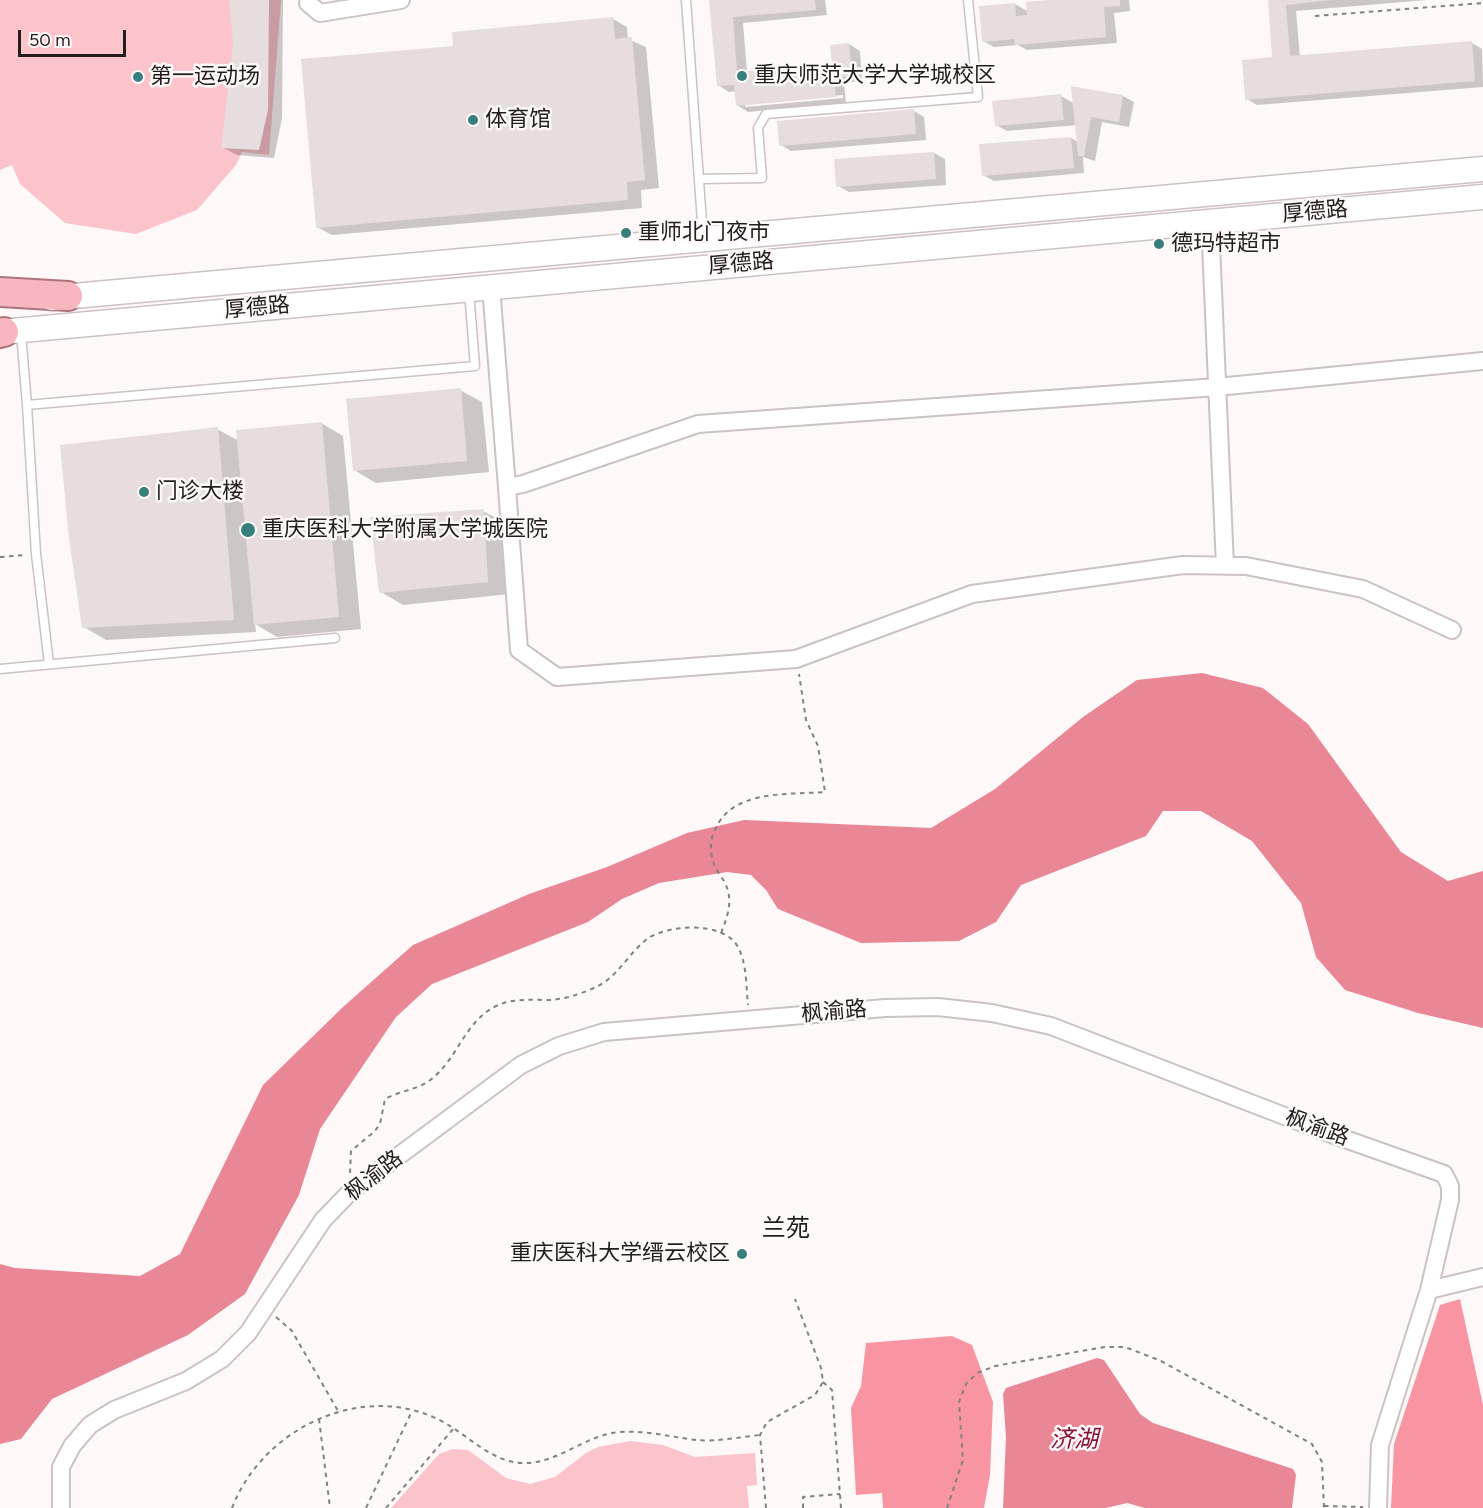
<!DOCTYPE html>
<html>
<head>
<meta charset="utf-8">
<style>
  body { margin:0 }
  #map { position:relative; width:1483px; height:1508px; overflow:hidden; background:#fff8f9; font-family:Figtree,sans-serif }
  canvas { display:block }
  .scale { position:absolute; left:18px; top:30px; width:108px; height:27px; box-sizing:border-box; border:3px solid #221e1e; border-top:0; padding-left:8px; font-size:18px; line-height:21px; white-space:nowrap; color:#221e1e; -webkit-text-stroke:4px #fff8f9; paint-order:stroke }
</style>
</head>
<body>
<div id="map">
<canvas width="1483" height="1508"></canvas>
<div class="scale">50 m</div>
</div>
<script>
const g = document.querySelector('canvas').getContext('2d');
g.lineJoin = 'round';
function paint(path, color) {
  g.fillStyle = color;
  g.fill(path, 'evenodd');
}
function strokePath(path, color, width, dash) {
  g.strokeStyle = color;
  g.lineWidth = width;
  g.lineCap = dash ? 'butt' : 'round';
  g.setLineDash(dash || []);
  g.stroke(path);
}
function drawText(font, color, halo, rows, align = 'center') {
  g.font = font + ' Figtree,"Noto Sans SC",sans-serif';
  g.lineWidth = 5;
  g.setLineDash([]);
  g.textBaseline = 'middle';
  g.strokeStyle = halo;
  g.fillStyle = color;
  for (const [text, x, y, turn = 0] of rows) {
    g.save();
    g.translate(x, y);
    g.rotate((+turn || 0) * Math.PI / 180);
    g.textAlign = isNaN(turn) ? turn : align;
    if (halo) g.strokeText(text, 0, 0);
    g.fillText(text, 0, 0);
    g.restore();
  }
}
paint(new Path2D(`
  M0,0H281L269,155L242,152L236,165L197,210L136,234L65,223L20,184L12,165L0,170Z
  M631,1441L663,1445L695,1457L755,1453L757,1485L747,1486L749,1508H391L439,1454L453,1449L468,1450L506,1478L530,1484L555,1477L586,1453L598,1447Z`), '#fbc4cb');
paint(new Path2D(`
  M1460,1299L1483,1405V1508H1391L1394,1444L1440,1305Z
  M952,1336L972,1345L993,1402L990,1475L984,1508H883L882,1493L856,1495L851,1408L861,1386L866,1343Z`), '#f994a3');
paint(new Path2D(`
  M1202,673L1263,688L1308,724L1401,852L1448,881L1483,871V1028L1418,1013L1345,990L1316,957L1301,903L1252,841L1201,811H1163L1146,836L1021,885L996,922L959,941L861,943L778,909L766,890L751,875L727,872L659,883L622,899L588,922L432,984L396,1017L320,1129L299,1195L245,1294L188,1335L52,1399L21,1439L0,1444V1264L15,1268L140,1276L180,1254L263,1085L343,1007L413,945L529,894L607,867L687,833L744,820L931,828L995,789L1083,717L1137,680Z
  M1097,1358L1104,1360L1140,1414L1153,1423L1293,1469L1296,1475L1292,1508H1145L1127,1503L1106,1508H1003L1006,1437L1003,1394L1006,1388Z`), '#e98796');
paint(new Path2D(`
  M231,0H283L282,118L274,158L237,155L222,147L235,43Z
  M711,0H825L827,15L743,23L747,72L833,65L849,44L860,51L862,81L844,83L846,103L748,112L737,105L736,91L729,92L718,85ZM843,95V98L745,107V104Z
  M1065,0H1129L1130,11L1114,13L1117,43L1027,50L1018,45L994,47L983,41L1015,4L1029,12Z
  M1269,0H1427L1296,11L1300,57L1472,43L1482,49L1483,87L1257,105L1247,99L1274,59Z
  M613,19L627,27L628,39L646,47L659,188L641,190L642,208L332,235L317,227L455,47Z
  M1073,87L1123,96L1134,102L1129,127L1102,122L1095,161L1083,157L1084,173L994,181L983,175L1071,138L1078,142L1077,125L1007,131L996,125L1061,96L1075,104Z
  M914,111L924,117L926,140L791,151L781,145Z
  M934,153L945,159L946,185L849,192L838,186Z
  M460,390L482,402L489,472L376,483L354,470Z
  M321,423L343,436L361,629L277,637L255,624L256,632L106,640L84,627L217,429L239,441Z
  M483,511L506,523L510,594L403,605L381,592Z`), '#0003');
paint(new Path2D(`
  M229,0H269L268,110L259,150L221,148L233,43Z
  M709,0H815L816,10L733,17L737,72L832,63L830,45L849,43L852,76L834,78L836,97L736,106L734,85L717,86Z
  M1047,0H1120V6L1104,7L1106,37L1015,45L1014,39L982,42L979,6L1015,3L1016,16L1027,15L1026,2Z
  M1268,0H1331L1286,5L1290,56L1472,41L1475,81L1245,100L1242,60L1272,57Z
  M613,17L615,39L632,37L645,180L627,182L628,200L316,228L301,59L453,46L452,32Z
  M1071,86L1123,95L1119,122L1091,117L1084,156H1078Z
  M1061,94L1064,120L995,126L992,101Z
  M914,109L916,134L779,146L777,121Z
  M1071,137L1074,168L982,176L979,144Z
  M934,152L936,179L836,187L834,159Z
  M461,388L467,461L353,471L346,399Z
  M322,422L339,617L254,625L236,430Z
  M218,427L234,620L82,628L69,539L60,445Z
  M484,509L488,582L379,593L370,517Z`), '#e8ddde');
const service = new Path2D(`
  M686,0L703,236
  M699,179L762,178L758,128L766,114L978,97L968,0
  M21,333L27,405
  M49,664L36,554L27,405L475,366L469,291
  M0,669L335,638`);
const minor = new Path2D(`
  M308,3L320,13L401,0
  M1210,221L1225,566
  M491,287L507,487
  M1452,630L1363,589L1246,566L1183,565L972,594L796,659L557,677L519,650L507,487L523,484L698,424L1217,387L1483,361
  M1429,1290L1483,1277
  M61,1508V1467L72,1446L90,1425L114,1410L186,1381L222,1359L248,1333L323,1220L350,1192L521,1065L559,1046L604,1032L885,1008L938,1007L992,1013L1051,1026L1331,1134L1444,1174L1450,1186V1200L1429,1290L1380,1445L1378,1508`);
const secondary = new Path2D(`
  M51,298L1483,169
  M0,332L1483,197`);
const trunk = new Path2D(`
  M0,292L68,296
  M0,333L4,332`);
strokePath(service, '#ccc2c3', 11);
strokePath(minor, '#ccc2c3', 20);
strokePath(secondary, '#ccc2c3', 27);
strokePath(trunk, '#ac757c', 32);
strokePath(new Path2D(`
  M1315,16L1483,3
  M0,557L25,555
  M721,933C728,915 734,900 724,881C720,875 715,868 713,861C710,851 710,839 715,830C732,789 788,795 825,792L818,746L806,720L799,674
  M350,1173L351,1151L375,1131L380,1124L385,1099C401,1090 420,1090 434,1077C459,1055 465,1022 496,1006C513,998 531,1000 550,1000C566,999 584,993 598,986C618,976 629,953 647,939C668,924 724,921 738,947C747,964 746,986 748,1005
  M276,1317L292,1331L338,1411
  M823,1382L832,1390L841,1508
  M319,1419L330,1508
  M1324,1506L1363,1507
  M232,1508C261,1432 355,1383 433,1417C463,1429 487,1461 521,1463C557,1465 584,1435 620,1432C646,1430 671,1437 696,1440C716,1442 740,1437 760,1435
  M366,1508L412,1411
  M386,1508L454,1428
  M766,1508L760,1435L767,1422L815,1395L823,1382L821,1368L795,1299
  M803,1508V1497L840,1494
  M947,1508L963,1460L959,1402L966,1384L977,1373L995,1366L1105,1347H1125L1161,1361L1312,1444L1322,1462L1324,1508`), '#868081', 2, [4.5, 4.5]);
strokePath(service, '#fff', 8);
strokePath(minor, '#fff', 16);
strokePath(secondary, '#fff', 24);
strokePath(trunk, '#f8b6bf', 28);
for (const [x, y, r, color] of [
  [742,76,6,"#377f7c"],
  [138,77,6,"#377f7c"],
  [473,120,6,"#377f7c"],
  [626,233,6,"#377f7c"],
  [1159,244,6,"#377f7c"],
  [144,492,6,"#377f7c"],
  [248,530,8,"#377f7c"],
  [742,1254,6,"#377f7c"]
]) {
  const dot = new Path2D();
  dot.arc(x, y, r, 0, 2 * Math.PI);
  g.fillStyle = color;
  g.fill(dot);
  strokePath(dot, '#fff8f9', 2);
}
drawText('22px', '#221e1e', '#fff8f9', [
  ["重庆师范大学大学城校区",754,76],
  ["第一运动场",150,77],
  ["体育馆",485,120],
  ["重师北门夜市",638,233],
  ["德玛特超市",1171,244],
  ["门诊大楼",156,492],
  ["重庆医科大学附属大学城医院",262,530],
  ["重庆医科大学缙云校区",730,1254,"right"]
], 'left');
drawText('22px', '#221e1e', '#fff8f9', [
  ["厚德路",1315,212,-5],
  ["厚德路",741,264,-5],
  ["厚德路",257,308,-5],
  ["枫渝路",834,1012,-5],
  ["枫渝路",1317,1128,20],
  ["枫渝路",374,1176,-38]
]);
drawText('24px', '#221e1e', '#fff8f9', [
  ["兰苑",786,1229]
]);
drawText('italic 24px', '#8a1438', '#fff8f9', [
  ["济湖",1074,1440]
]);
</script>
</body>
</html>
